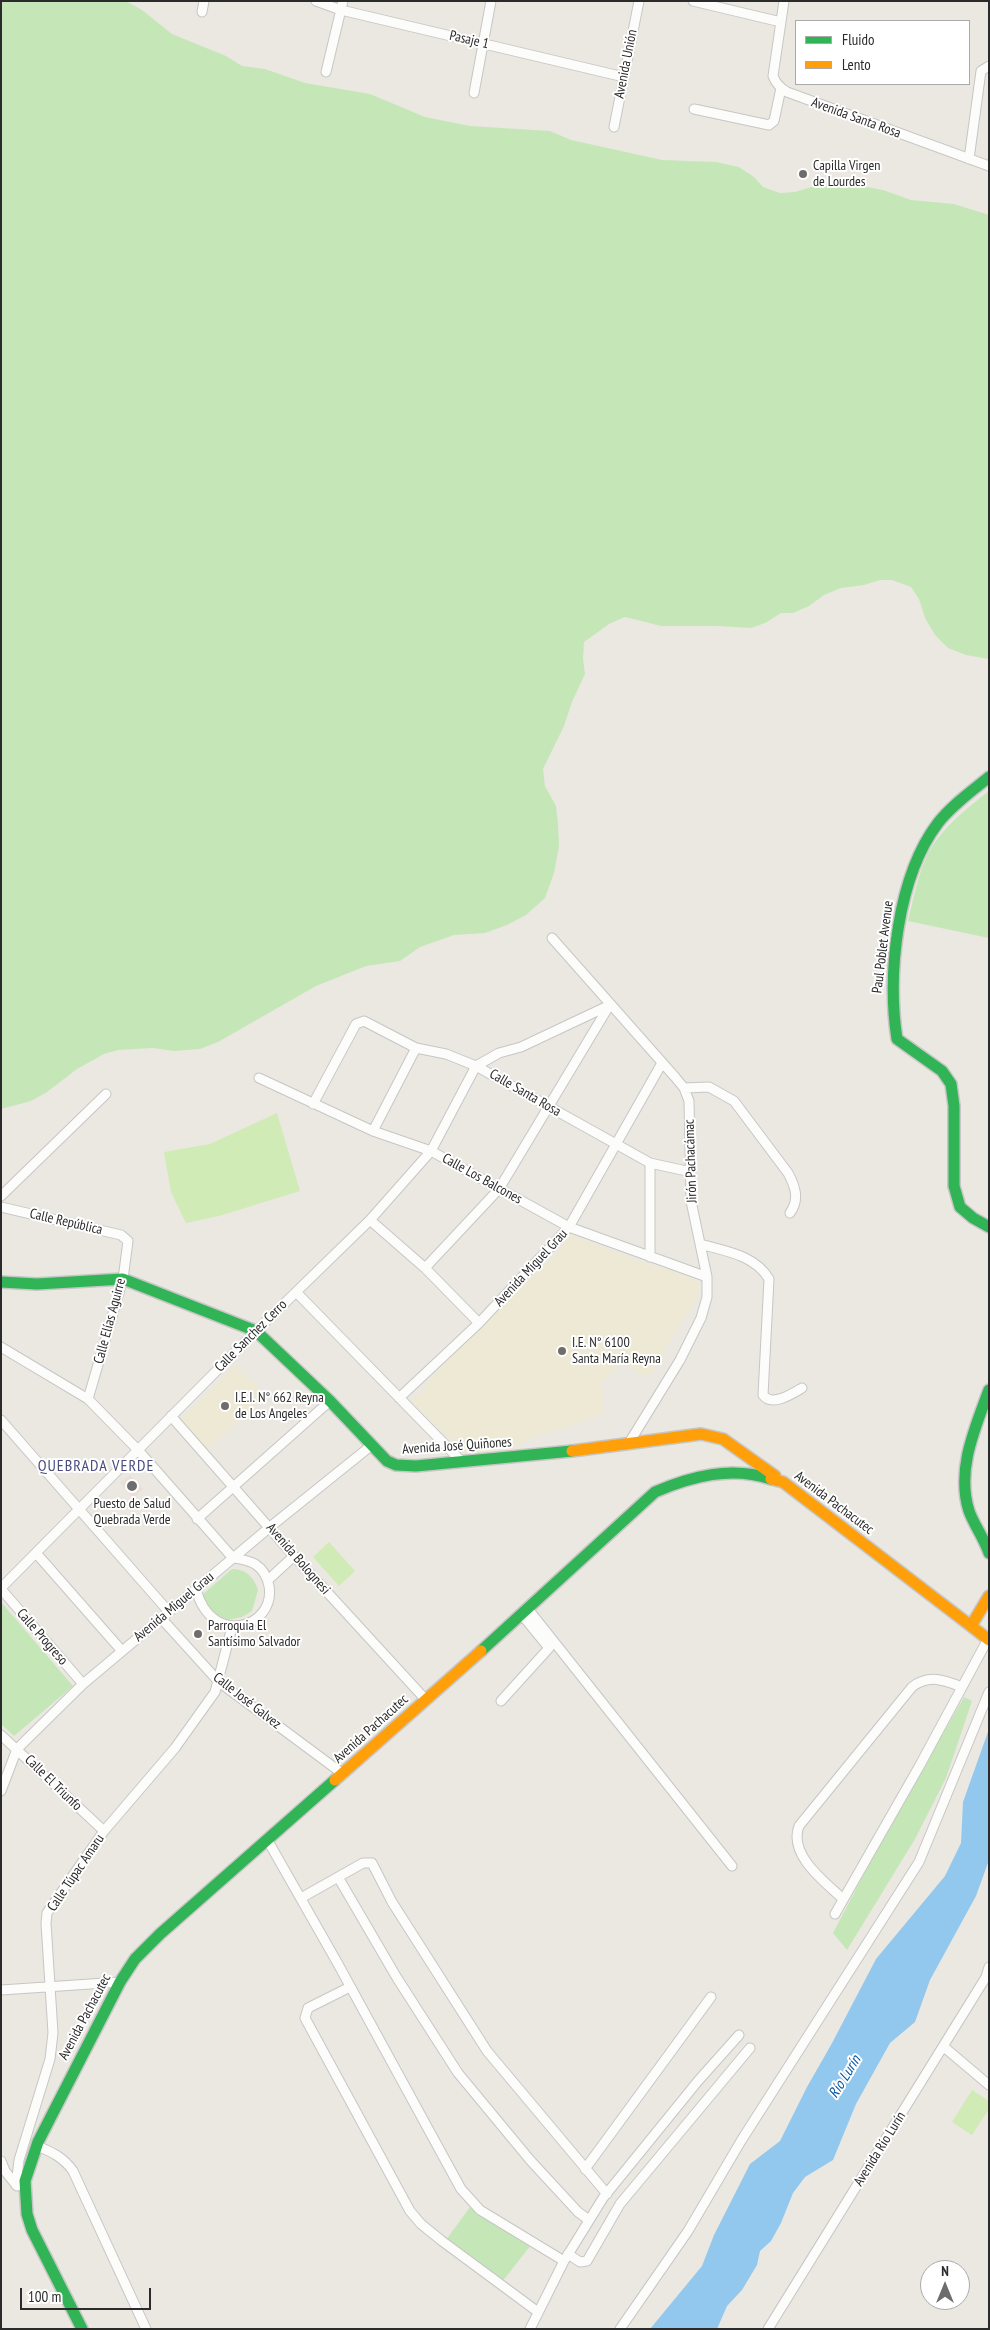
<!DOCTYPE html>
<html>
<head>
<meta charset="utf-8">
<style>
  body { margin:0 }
  #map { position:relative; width:990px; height:2330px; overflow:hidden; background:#eae8e1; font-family:"PT Sans Narrow",sans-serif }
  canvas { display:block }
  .frame { position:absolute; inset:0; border:2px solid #2b2b2b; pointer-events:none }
  .legend { position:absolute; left:795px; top:20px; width:175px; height:65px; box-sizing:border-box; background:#fff; border:1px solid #aaa; margin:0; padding:6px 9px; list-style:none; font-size:15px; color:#2b2b2b }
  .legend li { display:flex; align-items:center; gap:10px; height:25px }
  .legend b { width:25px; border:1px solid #aaa }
  .north { position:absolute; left:920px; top:2260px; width:50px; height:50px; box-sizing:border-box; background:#fff; border:1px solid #aaa; border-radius:50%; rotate:0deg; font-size:14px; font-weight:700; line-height:20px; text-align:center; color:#2b2b2b }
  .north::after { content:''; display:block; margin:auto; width:18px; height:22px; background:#6e6d6b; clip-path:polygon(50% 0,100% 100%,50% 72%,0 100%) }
  .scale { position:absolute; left:20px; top:2288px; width:131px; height:22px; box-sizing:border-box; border:2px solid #2b2b2b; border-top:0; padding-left:6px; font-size:15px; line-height:18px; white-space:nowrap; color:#2b2b2b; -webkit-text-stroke:4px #fff; paint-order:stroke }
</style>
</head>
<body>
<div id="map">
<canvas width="990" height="2330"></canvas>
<div class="frame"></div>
<ul class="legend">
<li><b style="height:6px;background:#30b455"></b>Fluido</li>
<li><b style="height:6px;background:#ff9f0a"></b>Lento</li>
</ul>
<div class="north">N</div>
<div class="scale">100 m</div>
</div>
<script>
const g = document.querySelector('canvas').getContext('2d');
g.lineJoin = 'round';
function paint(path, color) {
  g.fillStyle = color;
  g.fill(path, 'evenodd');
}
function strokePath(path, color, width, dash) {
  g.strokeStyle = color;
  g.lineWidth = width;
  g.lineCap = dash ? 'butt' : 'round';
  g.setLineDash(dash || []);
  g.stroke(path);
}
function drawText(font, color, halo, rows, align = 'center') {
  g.font = font + ' "PT Sans Narrow",sans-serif';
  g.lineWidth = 4;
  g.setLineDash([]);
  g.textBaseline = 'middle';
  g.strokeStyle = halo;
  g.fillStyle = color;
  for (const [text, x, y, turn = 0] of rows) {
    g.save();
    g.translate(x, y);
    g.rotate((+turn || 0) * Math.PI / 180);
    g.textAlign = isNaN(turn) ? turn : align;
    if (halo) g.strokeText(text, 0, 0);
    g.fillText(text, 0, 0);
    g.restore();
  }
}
paint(new Path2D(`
  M570,1234L638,1261L690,1277L701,1285L693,1307L681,1322L649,1378L636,1372L624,1361L601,1383L605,1409L602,1413L577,1424L526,1440L514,1449L465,1454L411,1400V1396L426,1393L424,1386L485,1321L554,1256Z
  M235,1365L266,1396L206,1450L179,1421Z`), '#ede9d5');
paint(new Path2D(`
  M130,1475L143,1489L133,1498L120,1483Z`), '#ecded9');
paint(new Path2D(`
  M1,1H126L142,10L172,34L226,56L242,66L265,69L305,83L370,94L425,117L470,126L550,131L571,140L662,160L716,162L739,167L754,177L763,187L780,193L795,192L821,184L840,182L883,190L911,200L954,204L989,215V659L966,655L948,648L935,635L925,618L919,599L911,587L892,580H880L864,585L841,588L824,595L809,606L793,613H781L765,623L751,628L717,626H661L625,617L609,624L584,642L583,659L585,674L572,702L564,726L543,769L545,786L556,806L558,824L559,846L554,873L545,898L526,915L507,925L485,933L454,935L420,947L400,961L366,966L316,986L218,1042L200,1049L174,1051L153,1048L118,1050L104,1054L77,1069L47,1092L31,1101L1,1109Z
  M989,791V938L908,921C915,894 920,860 938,838C952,820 971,805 989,791Z
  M232,1569C246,1569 254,1577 258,1590L252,1611L242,1617L223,1621L207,1609L203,1594Z
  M1,1602L73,1686L14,1736L1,1724Z
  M964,1697L972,1701L946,1778L915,1839L847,1950L833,1933L885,1834Z
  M470,2207L531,2245L502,2282L446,2240Z`), '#c5e7b8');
paint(new Path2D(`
  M277,1113L300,1191L219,1216L186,1223L171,1192L164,1152L210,1144Z
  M329,1542L355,1571L339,1586L313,1557Z
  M972,2090L989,2101V2109L972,2135L952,2122Z`), '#d0ebb6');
paint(new Path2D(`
  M989,1729V1860L976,1896L930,1980L915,2022L890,2043L856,2104L833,2160L805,2177L793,2193L781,2223L771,2241L760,2251L757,2265L742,2290L727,2306L717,2329H650L702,2266L714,2235L750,2164L780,2141L807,2087L831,2045L876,1959L945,1876L961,1843L963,1802Z`), '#92c8ee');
const street = new Path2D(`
  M316,1L341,10L624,77
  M693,1L781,22
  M784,1L773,76C776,84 780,88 787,92L989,166
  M202,12L204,1
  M326,72L343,1
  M474,93L491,1
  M694,109L769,125L774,121L781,88
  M614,127L639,1
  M969,159L981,71L989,66
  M552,938L675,1077L684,1088L689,1101L691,1201L707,1277V1297L701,1318L680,1360L629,1443
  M259,1078L373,1131L431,1151L569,1227L707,1277
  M684,1088L709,1087L734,1101L788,1173C795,1186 800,1199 790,1213
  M313,1104L356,1024L364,1021L416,1048L446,1054L476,1066L650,1163L691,1172
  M373,1131L416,1048
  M650,1163V1257
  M1,1196L106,1094
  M1,1207L121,1235L128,1241L123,1279L88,1399
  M370,1220L425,1268L479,1323
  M700,1244C725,1251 755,1255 769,1279L763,1395C772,1407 792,1394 802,1388
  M425,1268L499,1189L609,1006
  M296,1292L461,1461
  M1,1347L88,1399L138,1450L233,1558C240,1559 248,1560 255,1564C263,1569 267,1576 269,1586C276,1628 211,1648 196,1589
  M399,1398L479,1323L569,1227L662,1063
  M171,1416L294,1556L426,1700
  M1,1420L169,1612
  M197,1519L330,1401
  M36,1553L122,1651
  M268,1580L294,1556
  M1,1588L256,1331L370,1220L431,1151L476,1066L499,1053L521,1047L610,1005
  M1,1589L83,1684
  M528,1609L732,1866
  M161,1618L219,1682L343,1774
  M501,1701L549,1648L522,1615
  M1,1735L104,1831
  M1,1791L17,1749L83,1684L270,1527L372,1445
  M268,1841L338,1964L461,2189L480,2210L564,2261
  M338,1877L397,1978L458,2073L530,2160L578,2212L589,2220
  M301,1898L363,1863H372L392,1902L487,2051L607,2194
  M843,1899C825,1882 788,1855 799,1826L912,1687C929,1674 944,1680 962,1687
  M835,1914L920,1765L988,1639
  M350,1987L308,2008L305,2018L410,2211L421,2224L442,2241L538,2312
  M1,1990L120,1982
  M944,2047L989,2085
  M37,2146C52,2152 63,2157 73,2171L146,2329
  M1,2161L5,2171L17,2186
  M585,2169L711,1997
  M16,2185L19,2160L50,2059L53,2033L46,1923L47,1913L104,1831L175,1748L215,1692L232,1627
  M568,2254L580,2262L587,2261L620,2204L750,2048
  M530,2329L564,2261L603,2198L698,2081L739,2035
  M620,2329L688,2231L741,2141L919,1862L989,1692
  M768,2329L986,1977L989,1967`);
const fast = new Path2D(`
  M989,777C972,791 952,805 938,823C897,877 887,974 897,1039L942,1071L951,1084L954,1106V1186L960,1207L973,1218L989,1227
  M1,1282L37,1284L123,1279L256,1331L330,1401L387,1461L396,1465L416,1466L572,1451
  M989,1390C975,1428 956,1470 969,1511C974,1525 984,1538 989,1553
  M481,1651L655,1492C692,1476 731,1466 771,1479
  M82,2329L32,2230L27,2214L25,2181L38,2142L120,1982L135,1959L160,1934L335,1780`);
const slow = new Path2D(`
  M572,1451L701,1434L723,1439L775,1476
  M771,1479L783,1482L971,1626
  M989,1596L971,1626L989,1640
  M335,1780L481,1651`);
strokePath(street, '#c7c6c6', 11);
strokePath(fast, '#c7c6c6', 14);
strokePath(slow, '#c7c6c6', 14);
strokePath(street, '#fcfcfa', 9);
strokePath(fast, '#30b455', 11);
strokePath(slow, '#ff9f0a', 11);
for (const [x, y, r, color] of [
  [803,174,5,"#6e6d6b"],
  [562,1351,5,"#6e6d6b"],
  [225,1406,5,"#6e6d6b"],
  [132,1486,6,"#6e6d6b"],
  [198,1634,5,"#6e6d6b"]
]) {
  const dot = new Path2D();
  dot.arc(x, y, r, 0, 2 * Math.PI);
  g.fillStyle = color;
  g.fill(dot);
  strokePath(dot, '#fff', 2);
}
drawText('14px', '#2b2b2b', '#fff', [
  ["Pasaje 1",469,40,13],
  ["Avenida Unión",626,64,-79],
  ["Avenida Santa Rosa",856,118,20],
  ["Paul Poblet Avenue",883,947,-83],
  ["Calle Santa Rosa",525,1093,30],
  ["Jirón Pachacámac",691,1161,-92],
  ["Calle Los Balcones",482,1179,29],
  ["Calle República",66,1222,13],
  ["Avenida Miguel Grau",531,1268,-47],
  ["Calle Elías Aguirre",110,1321,-75],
  ["Calle Sanchez Cerro",251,1336,-45],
  ["Avenida José Quiñones",457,1446,-4],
  ["Avenida Pachacutec",834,1503,37],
  ["Avenida Bolognesi",298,1559,49],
  ["Avenida Miguel Grau",174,1607,-40],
  ["Calle Progreso",42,1637,49],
  ["Calle José Galvez",247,1701,38],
  ["Avenida Pachacutec",371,1729,-42],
  ["Calle El Triunfo",53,1783,44],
  ["Calle Túpac Amaru",76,1873,-56],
  ["Avenida Pachacutec",85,2017,-62],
  ["Avenida Río Lurín",880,2149,-58]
]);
drawText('14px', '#2b2b2b', '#fff', [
  ["Capilla Virgen",813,166],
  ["de Lourdes",813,182],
  ["I.E. N° 6100",572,1343],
  ["Santa María Reyna",572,1359],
  ["I.E.I. N° 662 Reyna",235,1398],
  ["de Los Angeles",235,1414],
  ["Puesto de Salud",132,1504,"center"],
  ["Quebrada Verde",132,1520,"center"],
  ["Parroquia El",208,1626],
  ["Santísimo Salvador",208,1642]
], 'left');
drawText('italic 15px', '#0856a3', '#fff', [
  ["Río Lurín",845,2077,-58]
]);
g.letterSpacing = '1px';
drawText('16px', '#494b7e', '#fff', [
  ["QUEBRADA VERDE",96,1466]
]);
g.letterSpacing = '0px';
</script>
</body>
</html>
